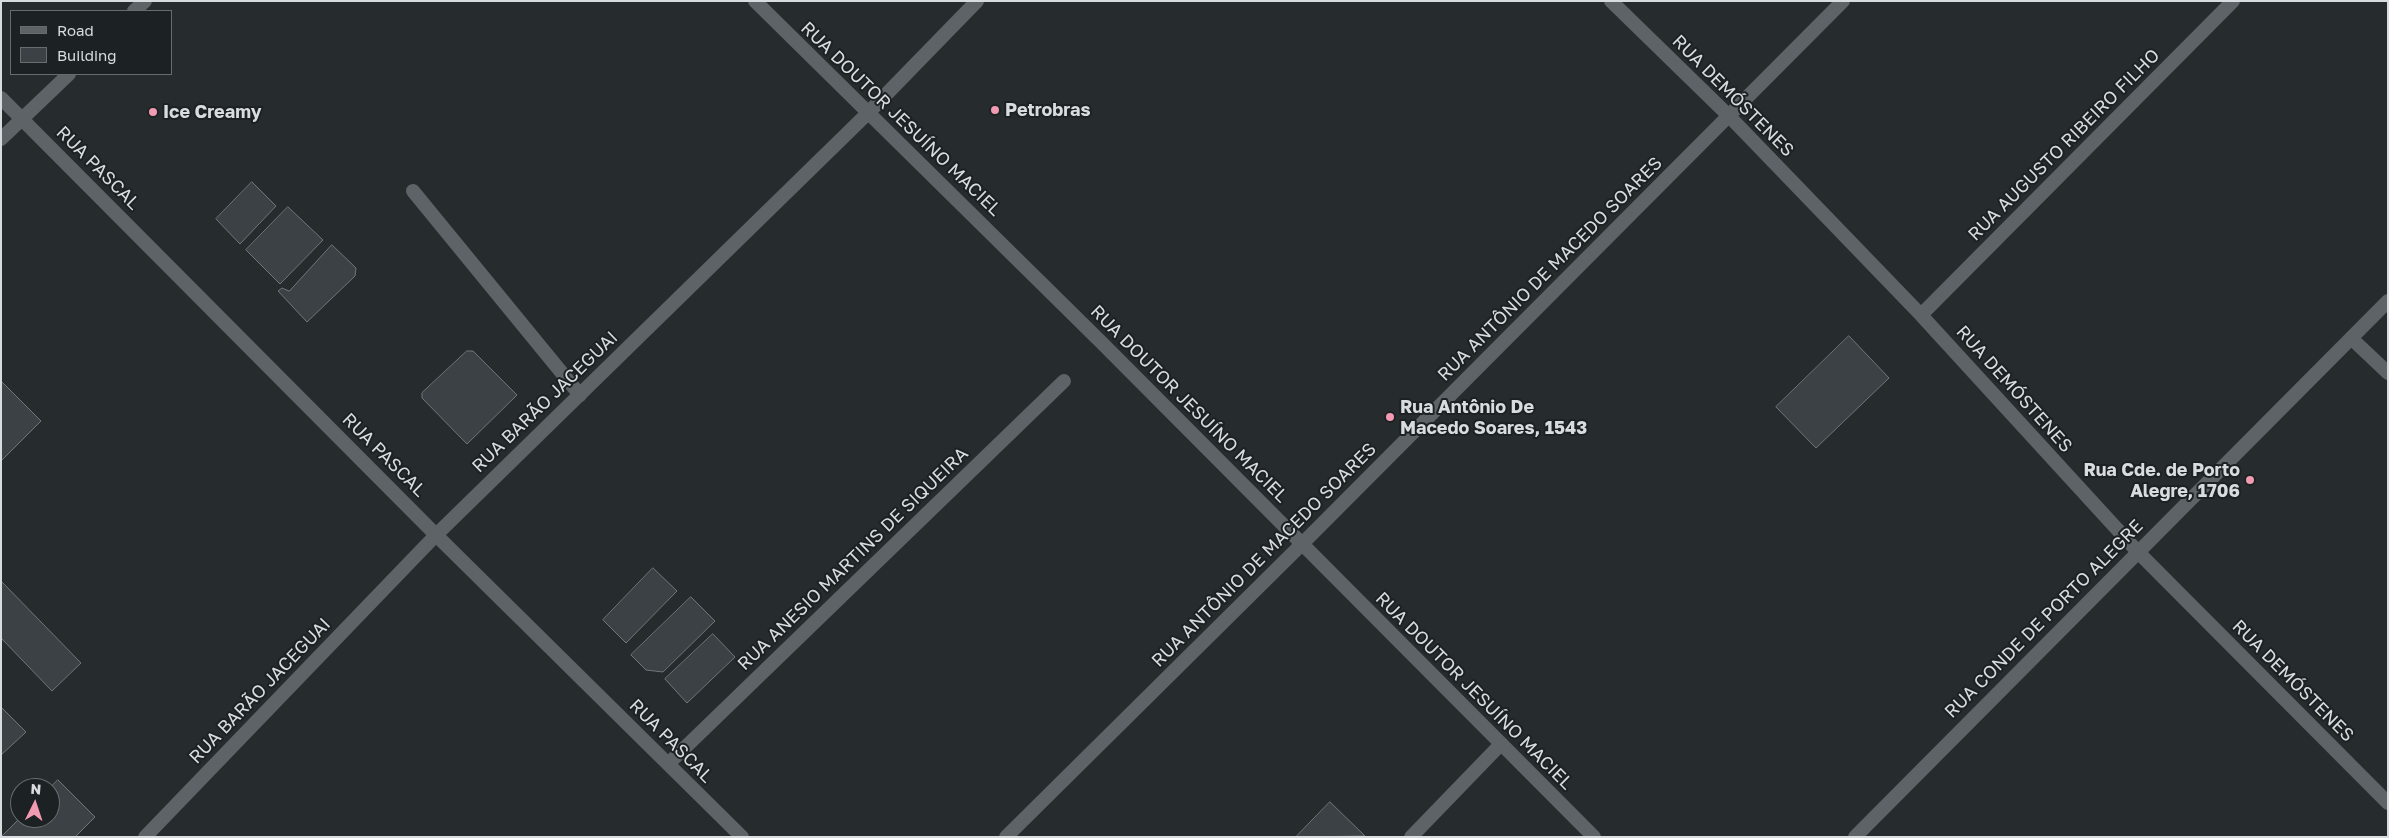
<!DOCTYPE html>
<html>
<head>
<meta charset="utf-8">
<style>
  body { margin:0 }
  #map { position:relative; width:2389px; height:838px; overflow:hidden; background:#262b2e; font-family:"Golos Text",sans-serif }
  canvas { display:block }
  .frame { position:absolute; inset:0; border:2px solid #d9dcde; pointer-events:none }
  .legend { position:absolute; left:10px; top:10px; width:162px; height:65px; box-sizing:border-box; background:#1c2124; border:1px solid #686c6e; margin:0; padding:6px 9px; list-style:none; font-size:15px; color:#d9dcde }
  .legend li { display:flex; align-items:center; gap:10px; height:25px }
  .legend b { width:25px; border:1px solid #686c6e }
  .north { position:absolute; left:10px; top:778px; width:50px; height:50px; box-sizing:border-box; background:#1c2124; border:1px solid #686c6e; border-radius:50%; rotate:4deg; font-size:14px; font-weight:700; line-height:20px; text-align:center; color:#d9dcde }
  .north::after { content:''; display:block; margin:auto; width:18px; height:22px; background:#f19ab2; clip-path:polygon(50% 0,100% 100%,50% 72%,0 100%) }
</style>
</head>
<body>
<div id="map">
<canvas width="2389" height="838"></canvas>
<div class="frame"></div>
<ul class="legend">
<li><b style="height:6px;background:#5d6366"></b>Road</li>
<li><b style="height:14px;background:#3b4144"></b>Building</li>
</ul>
<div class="north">N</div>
</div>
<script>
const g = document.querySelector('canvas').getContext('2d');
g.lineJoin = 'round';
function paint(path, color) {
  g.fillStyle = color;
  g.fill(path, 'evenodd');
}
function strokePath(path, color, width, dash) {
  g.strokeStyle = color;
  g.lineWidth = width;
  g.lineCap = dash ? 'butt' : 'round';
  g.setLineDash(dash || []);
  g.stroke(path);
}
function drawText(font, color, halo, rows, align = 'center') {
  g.font = font + ' "Golos Text",sans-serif';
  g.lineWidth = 4;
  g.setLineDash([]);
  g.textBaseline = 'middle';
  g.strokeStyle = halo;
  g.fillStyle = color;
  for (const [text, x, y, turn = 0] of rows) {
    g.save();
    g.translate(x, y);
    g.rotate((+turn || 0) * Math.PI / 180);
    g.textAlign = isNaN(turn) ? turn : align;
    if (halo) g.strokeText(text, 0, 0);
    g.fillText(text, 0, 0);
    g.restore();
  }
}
const building = new Path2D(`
  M252,182L276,206L240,244L216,219Z
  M288,207L323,240L280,284L246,250Z
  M332,245L356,268L355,276L307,322L278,291L282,288L289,291Z
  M1849,336L1889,378L1816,448L1776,407Z
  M467,351H473L517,395L467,444L422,398V393Z
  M1,381L41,421L1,461Z
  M653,568L677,591L626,643L603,620Z
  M1,581L81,663L52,691L1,638Z
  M691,597L715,621L663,672L646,670L631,655Z
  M713,634L735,657L687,703L665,679Z
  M1,707L26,732L1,755Z
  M58,780L95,817L75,837H1L20,818H50V788Z
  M1330,802L1365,836L1296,837Z`);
paint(building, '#3b4144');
strokePath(building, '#70767a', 1);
strokePath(new Path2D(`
  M413,191L580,395`), '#5d6366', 14);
strokePath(new Path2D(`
  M1611,1L1729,116L1921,315L2138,552L2388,803
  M134,11L145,1
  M1,98L436,535L742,837
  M1,139L69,74
  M1921,315L2233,1
  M2351,338L2388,373
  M668,764L1064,381
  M145,837L436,535L869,112L977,1
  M1411,837L1501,744
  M1855,837L2388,301`), '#5d6366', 14);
strokePath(new Path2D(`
  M755,1L1102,343L1594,837`), '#5d6366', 14);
strokePath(new Path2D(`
  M1006,837L1301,545L1843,1`), '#5d6366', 14);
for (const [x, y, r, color] of [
  [995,110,5,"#f19ab2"],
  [153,112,5,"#f19ab2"],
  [1390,417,5,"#f19ab2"],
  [2250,480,5,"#f19ab2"]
]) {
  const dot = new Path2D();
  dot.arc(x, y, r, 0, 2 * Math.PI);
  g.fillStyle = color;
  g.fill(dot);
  strokePath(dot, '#1c2124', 2);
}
drawText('18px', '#d9dcde', '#1c2124', [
  ["RUA DEMÓSTENES",1733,96,45],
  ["RUA DOUTOR JESUÍNO MACIEL",901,119,44],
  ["RUA AUGUSTO RIBEIRO FILHO",2064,145,-45],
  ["RUA PASCAL",98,168,45],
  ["RUA ANTÔNIO DE MACEDO SOARES",1550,269,-45],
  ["RUA DEMÓSTENES",2014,389,48],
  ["RUA BARÃO JACEGUAI",545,402,-44],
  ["RUA DOUTOR JESUÍNO MACIEL",1189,404,45],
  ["RUA PASCAL",384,455,45],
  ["RUA ANTÔNIO DE MACEDO SOARES",1264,555,-45],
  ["RUA ANESIO MARTINS DE SIQUEIRA",853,559,-44],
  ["RUA CONDE DE PORTO ALEGRE",2044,619,-45],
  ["RUA DEMÓSTENES",2293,681,45],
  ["RUA BARÃO JACEGUAI",260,691,-46],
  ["RUA DOUTOR JESUÍNO MACIEL",1474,691,45],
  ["RUA PASCAL",671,741,45]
]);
drawText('bold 18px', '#d9dcde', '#1c2124', [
  ["Petrobras",1005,110],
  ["Ice Creamy",163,112],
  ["Rua Antônio De",1400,407],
  ["Macedo Soares, 1543",1400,428],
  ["Rua Cde. de Porto",2240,470,"right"],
  ["Alegre, 1706",2240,491,"right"]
], 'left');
</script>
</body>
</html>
